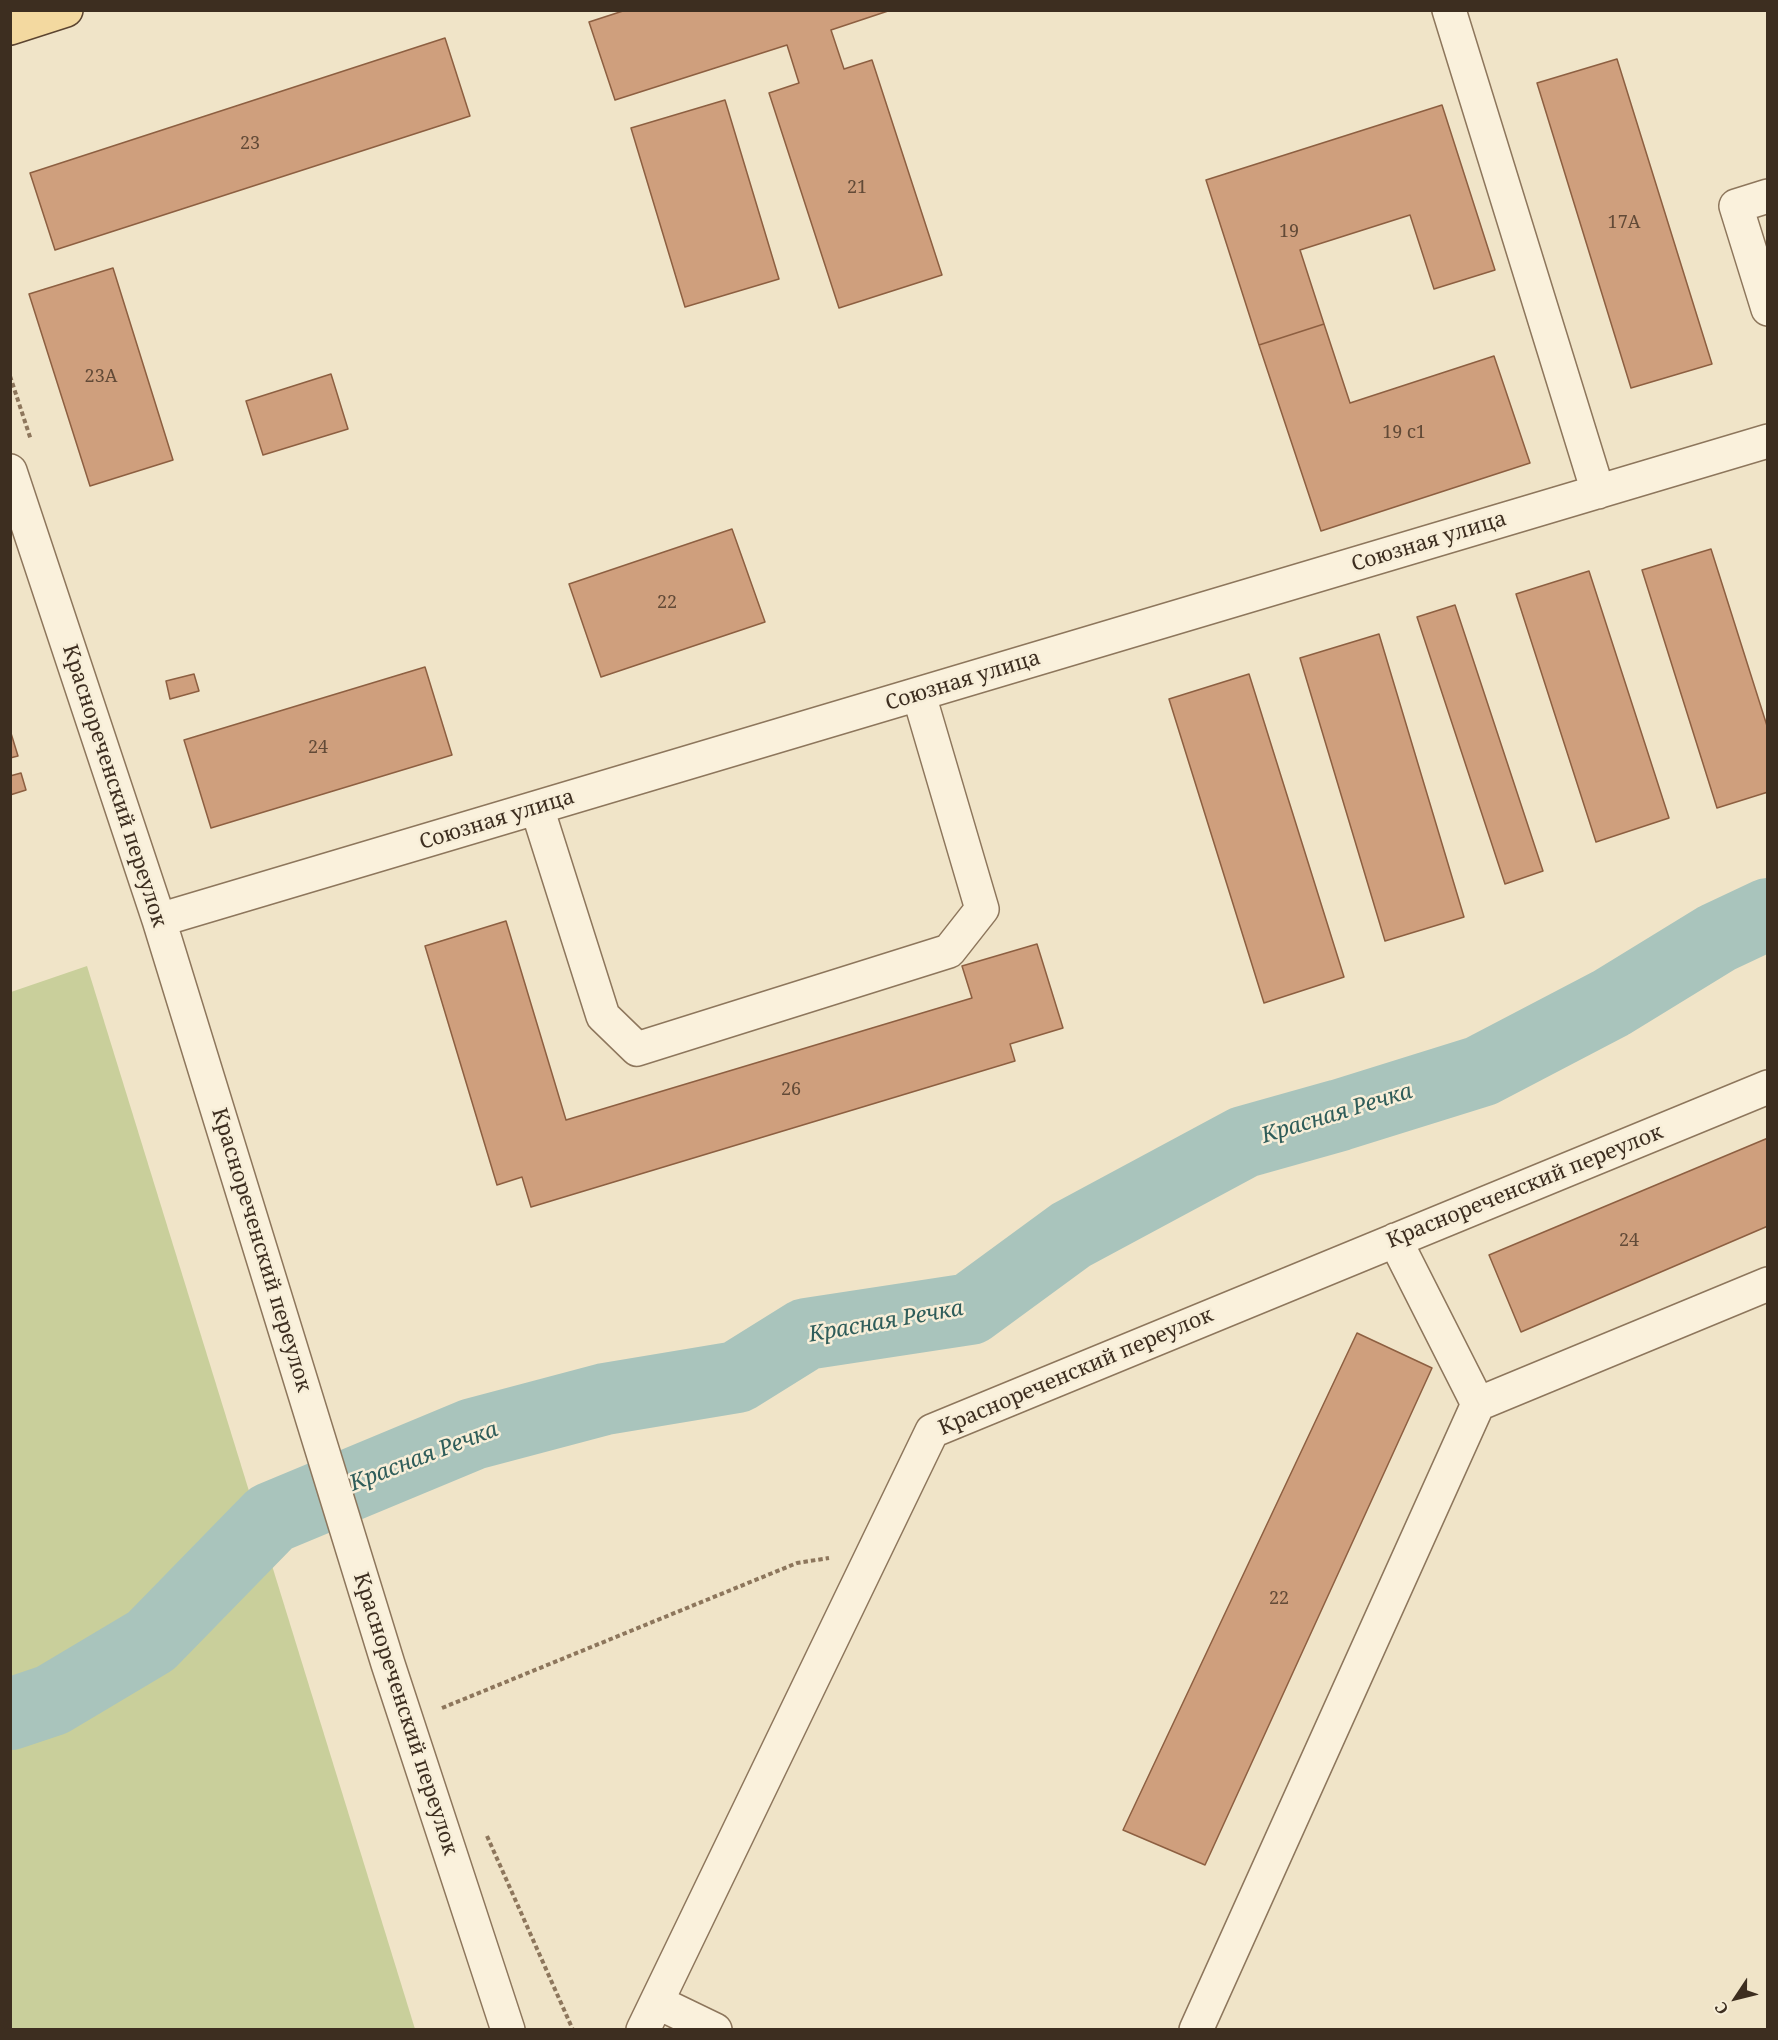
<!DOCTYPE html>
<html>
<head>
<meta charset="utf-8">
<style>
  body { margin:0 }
  #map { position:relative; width:1778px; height:2040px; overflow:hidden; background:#f0e4c8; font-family:"Noto Serif",serif }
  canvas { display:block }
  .frame { position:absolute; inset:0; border:12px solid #3d2e20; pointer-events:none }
  .north { position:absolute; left:1706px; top:1968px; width:60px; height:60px; -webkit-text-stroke:4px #f7eed8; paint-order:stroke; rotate:235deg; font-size:16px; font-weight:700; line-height:24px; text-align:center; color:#3d2e20 }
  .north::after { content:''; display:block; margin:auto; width:21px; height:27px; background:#3d2e20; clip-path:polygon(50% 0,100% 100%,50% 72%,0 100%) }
</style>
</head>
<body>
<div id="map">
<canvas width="1778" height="2040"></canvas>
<div class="frame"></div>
<div class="north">С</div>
</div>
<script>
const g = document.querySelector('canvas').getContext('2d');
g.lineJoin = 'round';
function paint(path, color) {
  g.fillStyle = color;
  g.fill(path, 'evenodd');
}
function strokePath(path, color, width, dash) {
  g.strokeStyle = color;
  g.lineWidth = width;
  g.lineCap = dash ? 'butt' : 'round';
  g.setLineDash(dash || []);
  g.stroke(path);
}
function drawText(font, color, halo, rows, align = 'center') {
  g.font = font + ' "Noto Serif",serif';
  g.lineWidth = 5;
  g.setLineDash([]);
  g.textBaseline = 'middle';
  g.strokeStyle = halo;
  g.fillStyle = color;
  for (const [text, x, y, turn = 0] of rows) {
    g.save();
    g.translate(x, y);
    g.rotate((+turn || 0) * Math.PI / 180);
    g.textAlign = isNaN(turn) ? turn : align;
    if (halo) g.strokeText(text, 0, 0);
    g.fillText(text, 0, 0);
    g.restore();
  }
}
paint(new Path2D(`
  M87,966L415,2029H11V992Z`), '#c9cf9b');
strokePath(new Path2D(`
  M10,1714L52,1700L151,1641L271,1518L473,1434L605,1399L737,1377L806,1334L970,1309L1071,1235L1244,1142L1340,1115L1481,1071L1611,1003L1717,938L1768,914`), '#a9c4bc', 72);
const building = new Path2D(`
  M626,10H891L831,30L844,69L872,60L942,275L839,308L769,93L799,83L787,45L615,100L589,22Z
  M445,38L470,116L55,250L30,173Z
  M1617,59L1712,364L1631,388L1537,83Z
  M725,100L779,279L685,307L631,128Z
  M1442,105L1495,270L1434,289L1410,215L1300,250L1324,324L1259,345L1206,180Z
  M113,268L173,460L90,486L29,294Z
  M1324,324L1350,403L1494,356L1530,463L1321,531L1259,345Z
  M331,374L348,429L263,455L246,401Z
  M732,529L765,622L601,677L569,584Z
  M1711,549L1768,729V792L1717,808L1642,570Z
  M1589,571L1669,818L1596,842L1516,594Z
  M1455,605L1543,871L1505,884L1417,617Z
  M1379,634L1464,917L1385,941L1300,658Z
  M425,667L452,755L211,828L184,740Z
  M194,674L199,691L170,699L166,681Z
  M1249,674L1344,977L1264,1003L1169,699Z
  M10,730L18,756L10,758Z
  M21,773L26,790L10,795V776Z
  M506,921L566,1120L972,998L962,966L1037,944L1063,1028L1010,1044L1015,1061L531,1207L522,1177L497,1185L425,946Z
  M1768,1138V1226L1521,1332L1489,1255Z
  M1357,1333L1432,1368L1205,1865L1123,1830Z`);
paint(building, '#cf9f7d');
strokePath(building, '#8d5f41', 1.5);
const minor = new Path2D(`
  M1449,10L1598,492
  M1768,196L1736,206L1768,309
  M10,471L159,920L388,1664L508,2030
  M537,808L603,1016L637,1049L949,951L982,909L919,695
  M159,920L1768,441
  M1478,1404L1768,1284
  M657,2002L715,2030
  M643,2030L932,1431L1768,1087
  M1196,2030L1478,1404L1395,1240`);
const major = new Path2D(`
  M10,28L66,10`);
strokePath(minor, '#8d765c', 36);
strokePath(major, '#5b4430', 36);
strokePath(new Path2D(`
  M10,376L31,440
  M442,1708L797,1563L829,1558
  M487,1836L573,2030`), '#8d765c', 4, [4.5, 3]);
strokePath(minor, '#faf1dc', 33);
strokePath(major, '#f3d9a0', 33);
drawText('18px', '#624a37', null, [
  ["23",250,144],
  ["21",857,188],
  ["17А",1624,223],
  ["19",1289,232],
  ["23А",101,377],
  ["19 с1",1404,433],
  ["22",667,603],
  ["24",318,748],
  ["26",791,1090],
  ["24",1629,1241],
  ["22",1279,1599]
]);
drawText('21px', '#3d2e20', '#f7eed8', [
  ["Союзная улица",1429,542,-17],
  ["Союзная улица",963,681,-17],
  ["Краснореченский переулок",114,786,72],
  ["Союзная улица",497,820,-17],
  ["Краснореченский переулок",1525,1187,-22],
  ["Краснореченский переулок",261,1250,73],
  ["Краснореченский переулок",1076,1372,-23],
  ["Краснореченский переулок",405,1714,72]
]);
drawText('italic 22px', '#2f5d5a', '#f7eed8', [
  ["Красная Речка",1337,1114,-17],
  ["Красная Речка",886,1322,-10],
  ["Красная Речка",424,1457,-21]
]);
</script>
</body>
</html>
